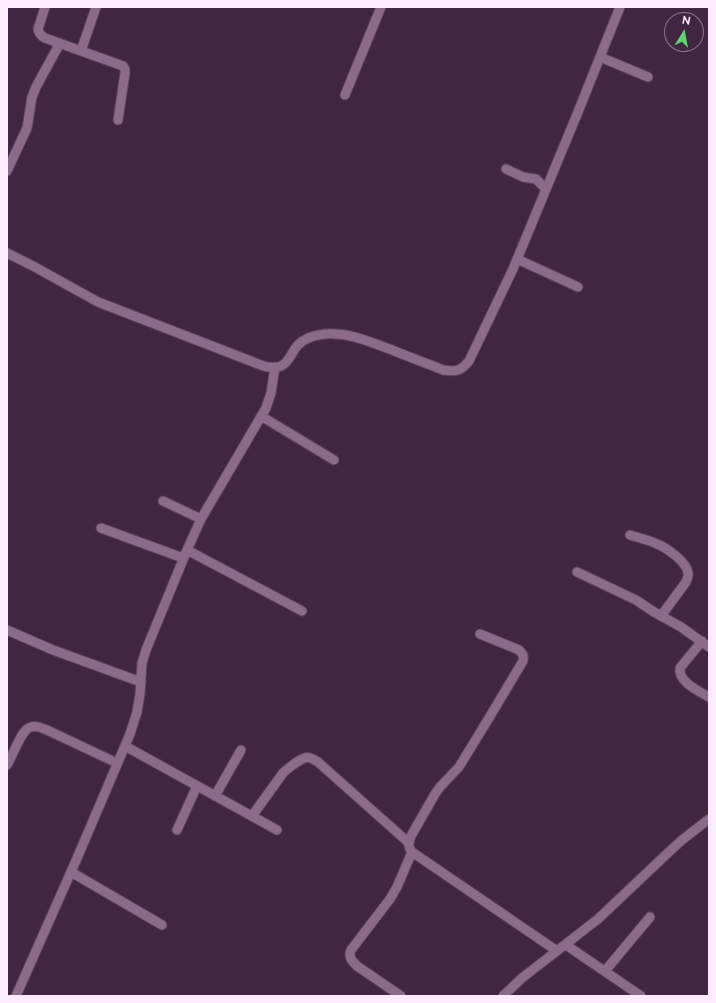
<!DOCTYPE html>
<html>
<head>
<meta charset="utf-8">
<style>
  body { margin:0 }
  #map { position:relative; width:716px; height:1003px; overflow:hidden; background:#402640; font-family:Raleway,sans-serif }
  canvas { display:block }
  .frame { position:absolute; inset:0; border:8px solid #fdecfd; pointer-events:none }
  .north { position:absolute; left:664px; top:12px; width:40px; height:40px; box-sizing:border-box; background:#402640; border:1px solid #8c758c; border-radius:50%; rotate:11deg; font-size:11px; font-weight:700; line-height:16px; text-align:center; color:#fdecfd }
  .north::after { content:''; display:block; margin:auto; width:14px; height:18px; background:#5bd56e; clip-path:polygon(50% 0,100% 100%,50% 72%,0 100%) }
</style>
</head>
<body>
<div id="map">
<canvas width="716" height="1003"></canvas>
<div class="frame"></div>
<div class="north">N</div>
</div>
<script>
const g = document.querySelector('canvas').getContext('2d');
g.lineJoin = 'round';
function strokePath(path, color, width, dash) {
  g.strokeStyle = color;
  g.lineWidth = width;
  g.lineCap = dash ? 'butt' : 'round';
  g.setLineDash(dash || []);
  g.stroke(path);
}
const minor = new Path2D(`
  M45,7L38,29C39,34 41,36 45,38L123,66L125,69V73L118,120
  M81,51L96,7
  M600,57L648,77
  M345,95L381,7
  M506,169L523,177L536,179L546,189
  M7,171L27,128L32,97L36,87L60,43
  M7,253L33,266L98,302L248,360C254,362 261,366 268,367C287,370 288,358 297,346C304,338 315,335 325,334C349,332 370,342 392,350C409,357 426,363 443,370C456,372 461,371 469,361L513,269L578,112L620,7
  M517,259L578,287
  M261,416L334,460
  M163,501L201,519
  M101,528L183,558
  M630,535C639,538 649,540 657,544C667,548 687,562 688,573C689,576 687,579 686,582L661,616
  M187,550L302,611
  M577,572L636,600L654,612L681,627L709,647
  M7,630L53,650L141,682
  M480,634L519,650C523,654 524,656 523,661L489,718L459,767L440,787L435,794L411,836C409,843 407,846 412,852L557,951
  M702,641L680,668C678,682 699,691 709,697
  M125,746L277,830
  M7,765C13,756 21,729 31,727C37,725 42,728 47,730L117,763
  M215,796L241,750
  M252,816L283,773C287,769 300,759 305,758C310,756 314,760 318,762L409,843
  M177,830L197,786
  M71,872L162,925
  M566,945L641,996
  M605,971L650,917
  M16,996L78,856L130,734L137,712L140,694L142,663L146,650L187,550L201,519L266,408L271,393L275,367
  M401,996L357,966C352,961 348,957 351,950L390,899L397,887L412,852
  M503,996L522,978L598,919L671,850L682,840L709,819`);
strokePath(minor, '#5a435a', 11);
strokePath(minor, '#8a6c8a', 9);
</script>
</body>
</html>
